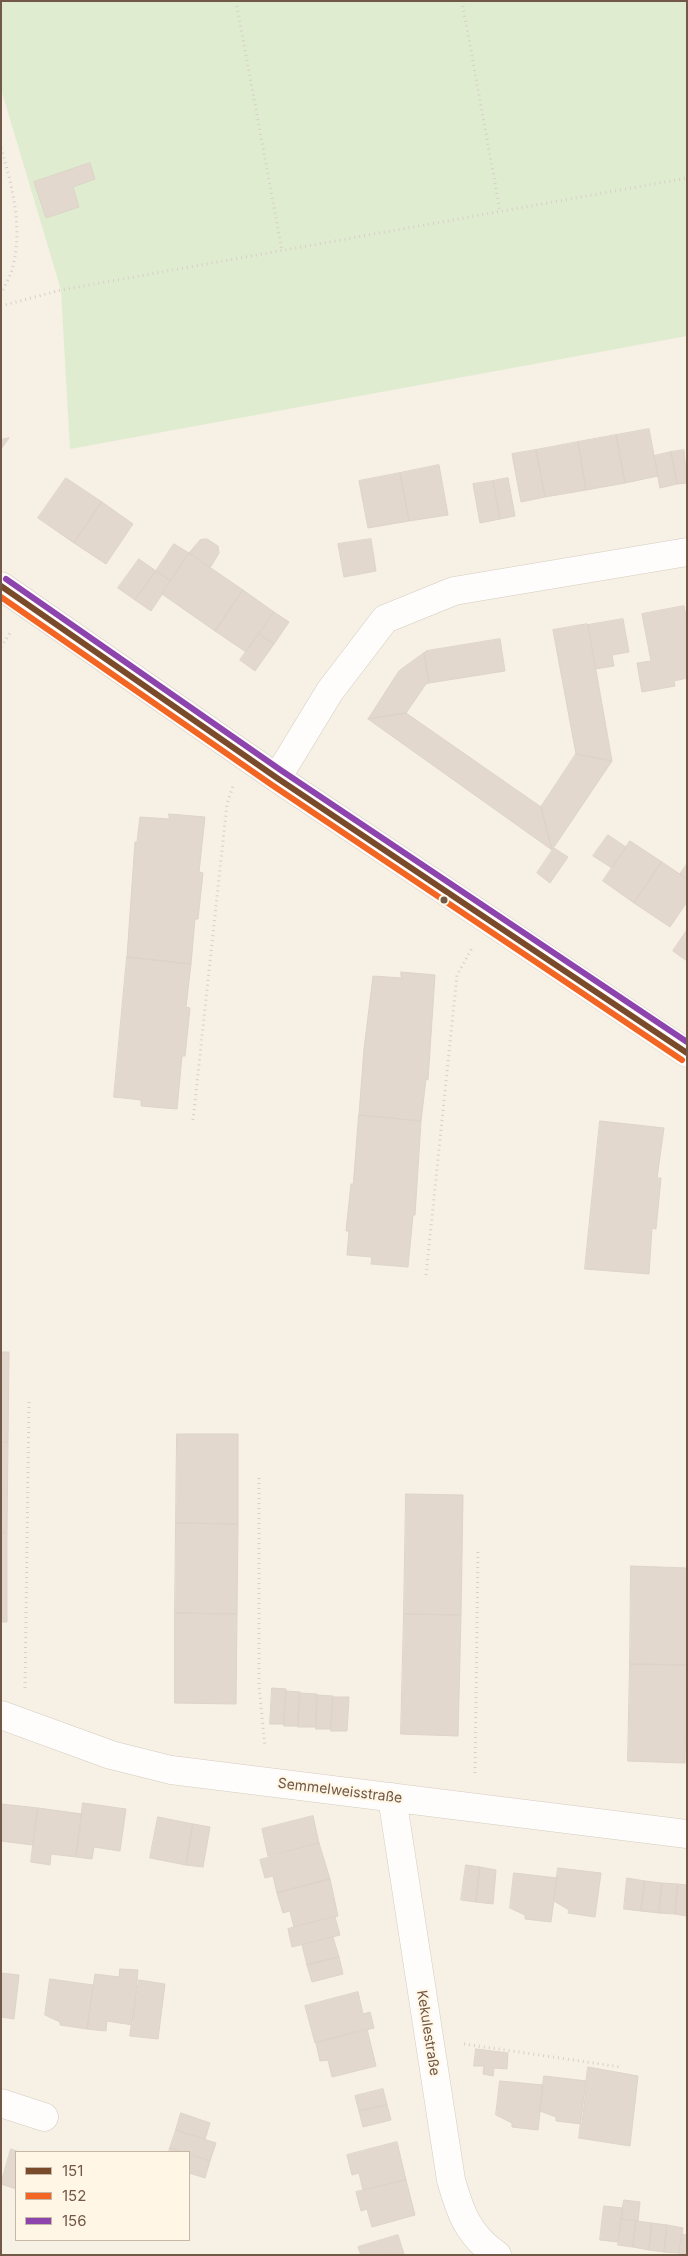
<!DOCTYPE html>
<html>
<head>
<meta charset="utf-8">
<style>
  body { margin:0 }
  #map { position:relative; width:688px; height:2256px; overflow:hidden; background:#f6f0e5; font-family:Inter,sans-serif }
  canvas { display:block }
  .frame { position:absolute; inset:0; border:2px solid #725847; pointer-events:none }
  .legend { position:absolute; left:15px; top:2151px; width:175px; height:90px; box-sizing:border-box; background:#fff6e5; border:1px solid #c7b7a6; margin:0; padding:6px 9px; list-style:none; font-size:15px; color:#725847 }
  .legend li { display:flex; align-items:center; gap:10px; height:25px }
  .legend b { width:25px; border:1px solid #c7b7a6 }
</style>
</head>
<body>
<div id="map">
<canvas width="688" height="2256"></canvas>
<div class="frame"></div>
<ul class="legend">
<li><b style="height:6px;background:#7a4b2a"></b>151</li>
<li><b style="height:6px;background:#f26522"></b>152</li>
<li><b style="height:6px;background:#8e44ad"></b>156</li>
</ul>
</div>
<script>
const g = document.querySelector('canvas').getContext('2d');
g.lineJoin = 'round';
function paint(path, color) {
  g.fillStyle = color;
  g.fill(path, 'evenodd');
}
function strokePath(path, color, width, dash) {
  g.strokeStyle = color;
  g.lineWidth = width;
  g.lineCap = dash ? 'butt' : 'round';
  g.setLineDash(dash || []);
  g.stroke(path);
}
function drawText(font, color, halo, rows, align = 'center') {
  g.font = font + ' Inter,sans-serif';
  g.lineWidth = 4;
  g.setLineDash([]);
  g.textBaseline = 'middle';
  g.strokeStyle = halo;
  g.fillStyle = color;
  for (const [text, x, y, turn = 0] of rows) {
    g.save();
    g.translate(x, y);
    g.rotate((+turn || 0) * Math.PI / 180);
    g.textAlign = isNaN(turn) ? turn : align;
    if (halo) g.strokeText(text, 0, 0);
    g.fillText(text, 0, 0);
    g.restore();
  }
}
paint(new Path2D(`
  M1,1H687V336L70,449L61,290L1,89Z`), '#e0ecd0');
const building = new Path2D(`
  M90,163L95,179L73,187L79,207L46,218L34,182Z
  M649,429L658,476L625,483L616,435Z
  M616,435L625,483L586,490L578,442Z
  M9,438L1,449V440Z
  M578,442L586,490L545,497L536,450Z
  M536,450L545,497L521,502L512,454Z
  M684,450L687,483L677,484L671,452Z
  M671,452L677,484L660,488L654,456Z
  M439,465L448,515L409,521L400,473Z
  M400,473L409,521L368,528L359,481Z
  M66,478L102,502L74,543L38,518Z
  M508,478L515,516L500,519L493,481Z
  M493,481L500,519L480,523L473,484Z
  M102,502L133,524L106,564L74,543Z
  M207,539L218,546L219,553L210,568L189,553L200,540Z
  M371,539L376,571L344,577L338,544Z
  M174,544L189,553L171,581L156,571Z
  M189,553L243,590L215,631L162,594Z
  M139,559L156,571L135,600L118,588Z
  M156,571L171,581L151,611L135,600Z
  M243,590L274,612L246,652L215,631Z
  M684,606L687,620V678L674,681L675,686L642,692L637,663L651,661L642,614Z
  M274,612L289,622L274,644L259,634Z
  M623,619L629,652L612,655L614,666L595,669L588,625Z
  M587,624L588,625L612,761L576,754L553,630Z
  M259,634L274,644L255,671L240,660Z
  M500,639L505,671L429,683L424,653L426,651Z
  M424,653L429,683L426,684L406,713L368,719L399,671Z
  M406,713L541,807L552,850L368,719Z
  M576,754L612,761L552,850L541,807Z
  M169,814L205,817L199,872L203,873L198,919H195L191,964L127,957L135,842H137L140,817L169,819Z
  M608,835L626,847L612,868L593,856Z
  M630,841L662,862L634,903L603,881Z
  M554,848L568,857L550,883L537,873Z
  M662,862L687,879V902L670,927L634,903Z
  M687,864V879L680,874Z
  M687,930V961L673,951Z
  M127,957L191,964L186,1007L190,1008L185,1056H182L177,1109L141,1106V1100L114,1097Z
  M401,972L435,975L428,1080L426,1079L421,1121L359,1115L364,1049L373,976L401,978Z
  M359,1115L421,1121L415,1215H413L408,1267L371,1264L372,1257L347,1255L349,1231H346L351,1184H353Z
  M600,1121L664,1128L657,1178H661L656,1229L652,1228L649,1274L585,1269Z
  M1,1352H9L8,1442H1Z
  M177,1434H238V1524L176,1523Z
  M1,1442H8L7,1533L1,1532Z
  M406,1494L463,1495L461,1615L404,1614Z
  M176,1523L238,1524L237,1614L175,1613Z
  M1,1532L7,1533V1622H1Z
  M631,1566L687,1568V1665L630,1664Z
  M175,1613L237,1614L236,1704L175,1703Z
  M404,1614L461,1615L458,1736L401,1734Z
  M630,1664L687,1665L685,1763L628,1761Z
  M272,1688L286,1689L284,1724H270Z
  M286,1691L300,1692L298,1726H284Z
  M300,1693L317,1694L316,1727H298Z
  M317,1695L333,1696L331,1729H316Z
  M333,1697H349L347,1731H331Z
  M83,1803L126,1809L120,1851L94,1847L92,1859L76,1857Z
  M1,1804L38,1808L33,1845L1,1841Z
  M38,1808L82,1814L76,1857L51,1854L50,1865L31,1862Z
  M313,1816L319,1843L268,1856L262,1829Z
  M158,1817L193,1824L186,1865L150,1858Z
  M193,1824L210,1827L203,1867L186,1865Z
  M319,1843L330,1879L277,1893L273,1876L265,1878L260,1860Z
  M466,1865L480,1867L476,1902L461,1900Z
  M480,1867L496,1870L493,1904L476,1902Z
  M558,1868L601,1873L595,1917L568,1913L569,1910L554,1901Z
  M514,1873L557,1878L551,1922L525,1919V1915L510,1908Z
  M627,1878L645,1881L641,1911L624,1909Z
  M330,1879L338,1916L294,1927L290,1911L283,1913L277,1893Z
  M645,1881L662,1883L659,1913L641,1911Z
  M662,1883L678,1884L675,1914L659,1913Z
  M678,1884L687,1885V1916L675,1914Z
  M335,1917L340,1935L292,1947L288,1929Z
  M333,1937L339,1957L307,1965L302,1945Z
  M339,1957L343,1974L312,1982L307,1965Z
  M120,1969L138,1970L133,2025L107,2021L106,2031L87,2029L95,1974L119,1977Z
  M1,1973L19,1975L14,2019L1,2017Z
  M50,1979L93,1985L87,2029L60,2025V2022L45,2015Z
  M139,1980L165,1984L158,2039L130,2036Z
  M358,1992L363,2014L370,2012L374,2028L315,2043L305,2006Z
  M367,2029L376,2066L332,2077L328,2060L320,2061L316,2043Z
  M476,2049L508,2053L507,2069L494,2068L493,2076L483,2074L484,2066H474Z
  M588,2067L638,2076L630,2146L579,2138Z
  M544,2076L587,2081L582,2124L556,2121V2117L540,2111Z
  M500,2081L543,2085L538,2130L512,2127V2123L496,2115Z
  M383,2089L387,2105L359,2111L355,2096Z
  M387,2105L391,2120L363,2127L359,2111Z
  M181,2113L210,2123L205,2139L176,2130Z
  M176,2130L216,2143L210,2161L170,2148Z
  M397,2142L406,2180L363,2190L359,2173L352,2175L347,2155Z
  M170,2148L185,2152H169Z
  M11,2149L19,2152H16V2189L1,2184Z
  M189,2154L210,2161L205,2178L189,2173Z
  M406,2180L415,2215L372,2227L367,2209L361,2211L356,2192Z
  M624,2200L640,2202L638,2221L621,2219Z
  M604,2206L623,2208L618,2242L600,2240Z
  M621,2219L636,2221L633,2247L618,2245Z
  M636,2221L652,2223L649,2250L633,2247Z
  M652,2223L667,2225L664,2252L649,2250Z
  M667,2225L683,2228L679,2253L664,2252Z
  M682,2234L687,2235V2255H679Z
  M398,2235L404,2254L361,2255L358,2247Z`);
paint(building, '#e2d8cd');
strokePath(building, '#ded3c8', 1);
const minor = new Path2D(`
  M1,586L277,778L687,1053
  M277,778L330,691L385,619L454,591L687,552
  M1,1715L111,1755L171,1770L687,1834
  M392,1797L451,2180C460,2212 468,2235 497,2255
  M1,2103L44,2117`);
strokePath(minor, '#d4cbc1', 29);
strokePath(new Path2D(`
  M236,1L282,251
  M462,1L500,211
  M686,1L687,3
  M1,148C12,185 23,227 13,266C11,275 5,285 1,294
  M1,306L61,290L687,178
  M1,647L10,633
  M193,1120L227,804L233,786
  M426,1275L457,975L472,948
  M259,1478V1686L265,1747
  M25,1688L29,1402
  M475,1773L478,1549
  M464,2044L621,2067`), '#d7cfc8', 3, [1, 4]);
strokePath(minor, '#fefdfb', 28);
strokePath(new Path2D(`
  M1,586L277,778L687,1053`), '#7a4b2a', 6);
strokePath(new Path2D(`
  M1,597L272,785L682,1060`), '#f26522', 6);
strokePath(new Path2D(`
  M6,579L282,771L687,1042`), '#8e44ad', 6);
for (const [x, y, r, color] of [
  [444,900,4.5,"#725847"]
]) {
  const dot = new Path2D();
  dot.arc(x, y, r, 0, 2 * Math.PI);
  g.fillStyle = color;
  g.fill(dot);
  strokePath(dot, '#fff6e5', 2);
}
drawText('14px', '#725847', '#fff6e5', [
  ["Semmelweisstraße",340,1791,7],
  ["Kekulestraße",428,2033,81]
]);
</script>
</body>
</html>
